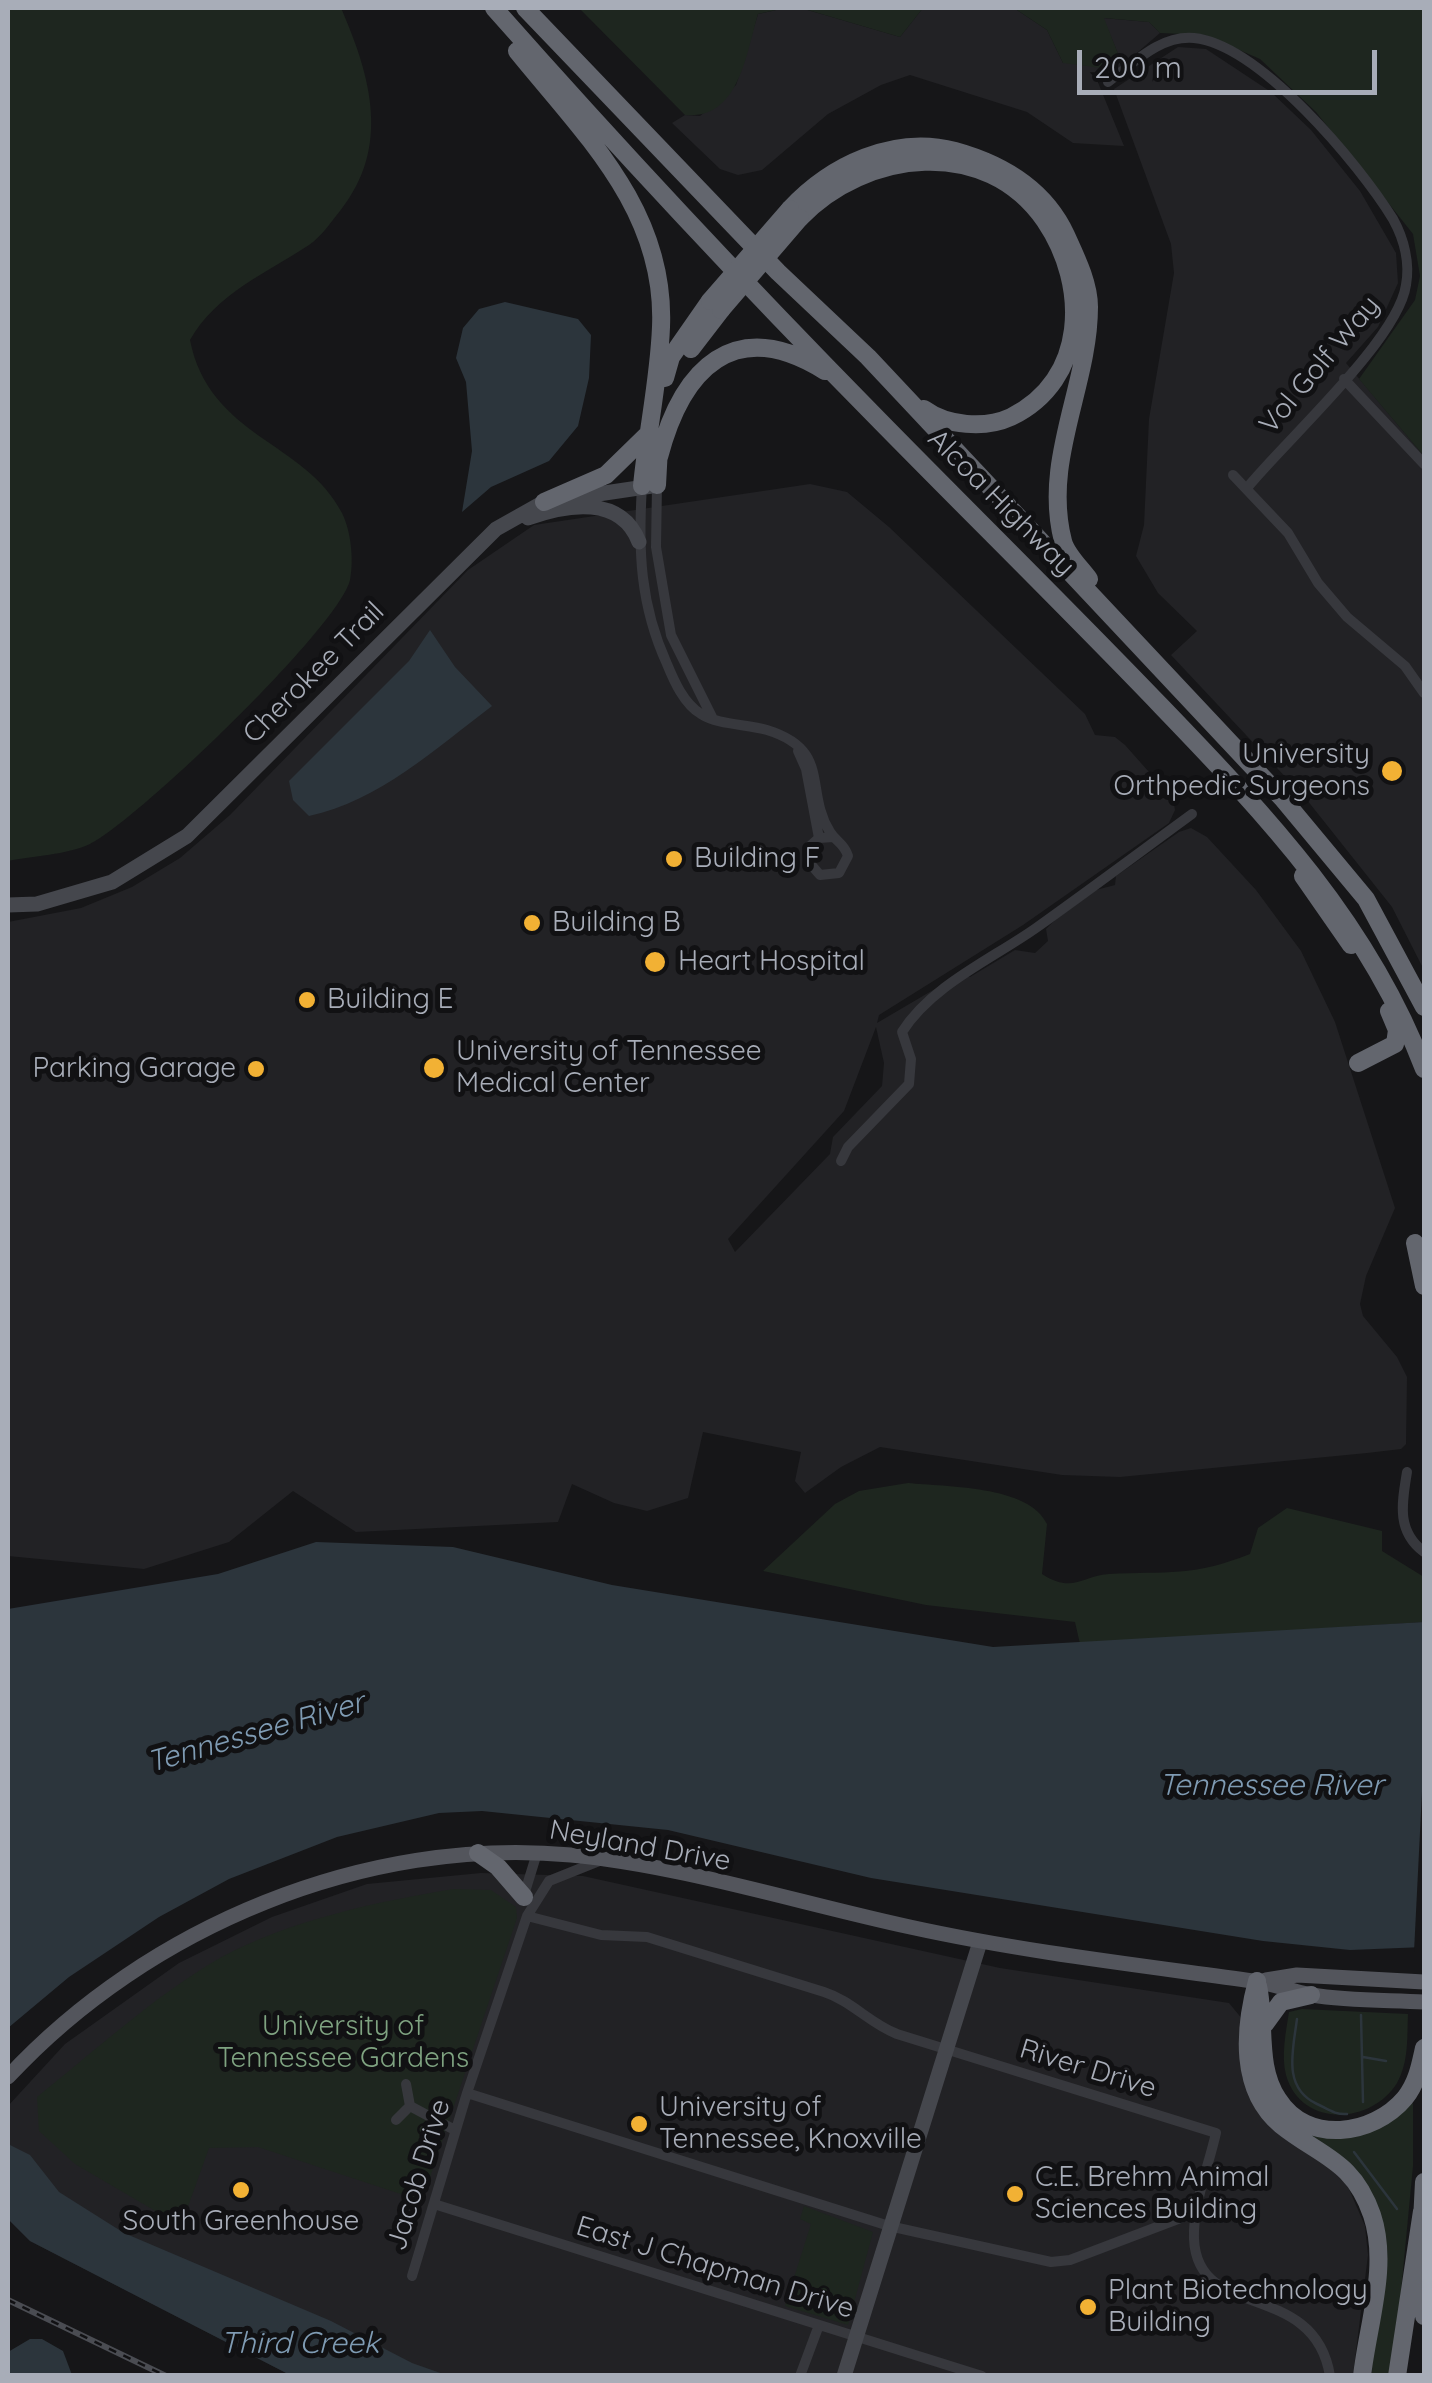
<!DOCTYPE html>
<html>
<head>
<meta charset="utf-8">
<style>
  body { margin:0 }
  #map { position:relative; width:1432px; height:2383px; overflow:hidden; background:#161618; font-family:Quicksand,sans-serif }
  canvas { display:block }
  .frame { position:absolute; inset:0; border:10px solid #a8adb8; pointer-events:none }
  .scale { position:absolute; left:1077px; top:50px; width:300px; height:45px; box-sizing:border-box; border:5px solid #a8adb8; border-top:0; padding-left:12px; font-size:30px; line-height:35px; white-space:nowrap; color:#a8adb8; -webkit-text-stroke:8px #111113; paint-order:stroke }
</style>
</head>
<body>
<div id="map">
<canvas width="1432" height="2383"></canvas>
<div class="frame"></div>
<div class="scale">200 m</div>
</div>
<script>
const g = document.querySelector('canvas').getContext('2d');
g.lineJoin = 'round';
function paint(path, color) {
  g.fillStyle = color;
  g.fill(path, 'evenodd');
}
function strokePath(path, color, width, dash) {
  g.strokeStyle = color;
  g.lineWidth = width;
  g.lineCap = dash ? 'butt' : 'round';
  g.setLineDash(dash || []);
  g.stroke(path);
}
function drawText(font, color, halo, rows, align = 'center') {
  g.font = font + ' Quicksand,sans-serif';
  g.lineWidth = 10;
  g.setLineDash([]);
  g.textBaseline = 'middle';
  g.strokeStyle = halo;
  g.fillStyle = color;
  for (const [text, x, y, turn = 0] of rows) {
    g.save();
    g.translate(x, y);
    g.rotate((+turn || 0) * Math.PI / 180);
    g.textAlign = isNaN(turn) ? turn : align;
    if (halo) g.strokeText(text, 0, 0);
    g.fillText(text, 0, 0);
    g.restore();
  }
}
paint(new Path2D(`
  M785,8H801L900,37L923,8H1014L1047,30L1063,63L1119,56L1103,18L1149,22L1160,33L1117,70L1097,80L1124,146L1073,143L1027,112L910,75L881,85L828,114L762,170L738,175L720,169L672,123L685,115L700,116L736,85L758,14Z
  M1178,47L1206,49L1271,92L1311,130L1360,191L1396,253L1398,283L1378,327L1346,363L1424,456V970L1392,907L1307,800L1171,655L1197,631L1158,593L1136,556L1144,525L1149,419L1174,273L1171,244L1114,89Z
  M810,484L847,492L889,527L1085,714L1095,735L1115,737L1125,745L1173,799L1175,810L1169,823L1023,925L879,1015L877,1023L962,973L970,977L1015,950L1035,953L1048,941L1046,929L1055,920L1096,890L1115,885L1116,876L1179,832L1191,828L1207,837L1256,890L1301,951L1335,1022L1395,1208L1366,1276L1360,1304L1363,1316L1397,1357L1407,1377L1406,1444L1401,1449L1367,1453L1120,1477L1062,1475L880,1447L841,1467L805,1493L795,1481L801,1452L703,1432L688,1498L647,1511L614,1503L572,1484L558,1522L356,1532L293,1491L229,1542L144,1569L8,1556V922L81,908L132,887L180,858L230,815L468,570L534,525ZM876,1027L884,1063L882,1086L833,1137L830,1154L735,1252L728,1239L844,1111Z
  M481,1873L583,1876L1000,1968L1229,2003L1243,2020L1242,2077L1257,2111L1282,2136L1325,2160L1346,2182L1365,2226L1368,2255L1353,2375H290L30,2241L8,2219V2106L65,2044L179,1963L272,1917L367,1884Z`), '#222225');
paint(new Path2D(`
  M8,8H341C371,77 391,147 340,211C331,222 321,237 309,245C265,274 217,293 190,340C209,437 305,441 342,513C351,531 354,560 350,580C339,627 136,822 90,844C66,855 33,856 8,861Z
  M579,8H785L758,14C746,54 739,120 685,115Z
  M801,8H923L900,37Z
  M1014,8H1424V456L1359,379L1415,300L1420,276L1413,234L1316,112L1260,59L1205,35L1160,33L1149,22L1104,18L1119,56L1102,68L1063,63L1047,30Z
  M908,1483C945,1487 1029,1485 1047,1524L1042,1574C1073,1594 1081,1576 1109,1574C1168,1571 1192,1577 1250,1554L1258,1528L1287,1508L1382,1531V1551L1424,1577V1622L1080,1644L1075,1622L926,1605L763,1571L835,1504L859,1491Z
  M454,1889L491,1890L516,1907L517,1918L422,2201L258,2147L209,2148L181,2226L75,2164L39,2131L37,2097C96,2050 154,1996 220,1958C287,1921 379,1901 454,1889Z
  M1302,2009L1408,2014C1407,2037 1409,2062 1397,2083C1371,2125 1301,2128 1286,2075C1281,2056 1286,2031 1289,2012Z
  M1267,2090C1330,2136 1345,2161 1413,2103V2166L1393,2375H1372L1375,2202L1286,2125Z
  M804,2206L873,2232L848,2325L785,2306L811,2224L800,2219Z`), '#1e261f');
paint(new Path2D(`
  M505,302L578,319L591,335L589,378L578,426L549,461L491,487L462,512L472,451L466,382L456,358L463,328L479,309Z
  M430,630L455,667L492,706C435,749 379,801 309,816L293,800L289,781L409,661Z
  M316,1542L453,1547L612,1585L993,1647L1424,1622V1947L1350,1950L1263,1941L871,1878L668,1830L482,1811L439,1813L337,1837L229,1879L159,1917L69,1977L8,2028V1609L218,1574Z
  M8,2144L30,2155L59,2192L124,2233L331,2321L412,2363L446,2375H290L30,2241L8,2219Z
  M30,2339H42L63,2351L72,2375H8V2352Z`), '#2c353c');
paint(new Path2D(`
  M1424,1752V1952H1414Z`), '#161618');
strokePath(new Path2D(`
  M1361,2015L1363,2102
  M1297,2019C1293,2050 1282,2088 1317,2104C1328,2109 1335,2115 1347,2114
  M1363,2057L1386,2061
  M1354,2152L1397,2209`), '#2c353c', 2.5);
strokePath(new Path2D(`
  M1108,82C1134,63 1160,35 1194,38C1260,45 1359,164 1393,219C1404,239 1410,263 1406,285C1398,340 1285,441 1247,488
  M1344,379L1424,464
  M1233,475L1288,533L1318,583L1347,617L1405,666L1424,693
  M657,485L656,547L671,635L712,717
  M642,486C638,550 640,605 667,664C674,681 684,704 701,714C718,725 747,724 767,730C832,750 804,790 830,832C836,842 844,843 848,856L839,873L820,875L807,860L809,847L819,838L833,837
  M798,751L806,769L819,838
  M841,1161L848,1147L909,1084L911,1059L902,1032C932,985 992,959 1036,928C1088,891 1140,852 1192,814
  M1407,1472C1402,1503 1396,1531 1424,1552
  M524,1895L537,1853
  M527,1916L601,1935L647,1937L824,1992C852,2001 869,2023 897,2034L1216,2133C1209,2164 1195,2200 1194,2231C1190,2325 1314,2276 1330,2376
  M406,2084L410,2106L451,2128
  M467,2093L889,2226L1051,2262L1070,2260L1199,2211
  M396,2120L410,2106
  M434,2204L982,2376
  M412,2276L467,2093L527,1916L549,1881L599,1861
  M800,2376L819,2325`), '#37383d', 10);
strokePath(new Path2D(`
  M528,518C567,504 621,495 639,542
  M8,905L37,904L112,882L187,836L496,529L544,502L652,486
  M844,2376L980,1942`), '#45474d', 15);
strokePath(new Path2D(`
  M1266,1980L1297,1975L1424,1982
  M8,2077C148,1926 366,1836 571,1855C679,1865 803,1904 910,1927C1024,1952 1138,1965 1253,1981C1273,1983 1292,1992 1312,1995C1348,2001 1388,2000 1424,2002`), '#53555c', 15);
strokePath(new Path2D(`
  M494,8C617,147 744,283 875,416C970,513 1067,608 1161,706C1267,816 1369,924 1424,1069
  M525,8L778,272L868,357L1282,798L1366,899L1424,1007
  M517,51C585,135 666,211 661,327C659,380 647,433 642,486
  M790,209C831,165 894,135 955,151C1002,164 1044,188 1066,235C1076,257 1089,283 1089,307C1089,386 1042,460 1063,541C1066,554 1081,568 1089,579
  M800,218C865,150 986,135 1045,221C1089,286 1087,380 1011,417C985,429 947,426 924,409
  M691,349L721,310
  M665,378L671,357L710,301
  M659,457C682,369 734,314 825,371
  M657,485L659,448
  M544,502L606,475L646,436
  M1303,876L1351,945
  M1358,1063L1395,1044L1397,1030L1389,1011
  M1415,1243L1424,1286
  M478,1853L498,1867L524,1897
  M1257,1981C1244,2029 1239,2090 1281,2125C1321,2157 1353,2160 1372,2215C1389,2266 1368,2323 1362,2376
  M1258,1986C1266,2023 1256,2067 1278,2099C1307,2145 1373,2136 1405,2098C1417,2083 1420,2066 1424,2048
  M1265,2024L1281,2002L1311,1995
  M1422,2221L1424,2182
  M1421,2257L1424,2316
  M1397,2376L1422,2211`), '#63666e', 18);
const rail = new Path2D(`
  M8,2300L166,2376`);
strokePath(rail, '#4a4c52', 6);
strokePath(rail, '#111113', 2.5, [8]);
strokePath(new Path2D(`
  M710,301L790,209
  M721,310L800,218`), '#63666e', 18);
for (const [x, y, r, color] of [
  [1392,771,12,"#f2b134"],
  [674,859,10,"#f2b134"],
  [532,923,10,"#f2b134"],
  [655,962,12,"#f2b134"],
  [307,1000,10,"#f2b134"],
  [434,1068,12,"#f2b134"],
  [256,1069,10,"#f2b134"],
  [639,2124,10,"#f2b134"],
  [241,2190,10,"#f2b134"],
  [1015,2194,10,"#f2b134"],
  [1088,2307,10,"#f2b134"]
]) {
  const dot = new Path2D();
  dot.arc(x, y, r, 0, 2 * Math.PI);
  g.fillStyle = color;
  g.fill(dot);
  strokePath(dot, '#111113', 4);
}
drawText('28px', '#a8adb8', '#111113', [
  ["Vol Golf Way",1320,365,-50],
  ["Alcoa Highway",1001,503,45],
  ["Cherokee Trail",314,673,-45],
  ["Neyland Drive",640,1846,10],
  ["River Drive",1088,2069,17],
  ["Jacob Drive",419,2175,-73],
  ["East J Chapman Drive",715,2268,17]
]);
drawText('28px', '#a8adb8', '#111113', [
  ["University",1370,755,"right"],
  ["Orthpedic Surgeons",1370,787,"right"],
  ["Building F",694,859],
  ["Building B",552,923],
  ["Heart Hospital",678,962],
  ["Building E",327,1000],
  ["University of Tennessee",456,1052],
  ["Medical Center",456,1084],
  ["Parking Garage",236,1069,"right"],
  ["University of",659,2108],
  ["Tennessee, Knoxville",659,2140],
  ["C.E. Brehm Animal",1035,2178],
  ["Sciences Building",1035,2210],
  ["South Greenhouse",241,2222,"center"],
  ["Plant Biotechnology",1108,2291],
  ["Building",1108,2323]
], 'left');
drawText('28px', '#7fa381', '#111113', [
  ["University of",343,2027],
  ["Tennessee Gardens",343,2059]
]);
drawText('italic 30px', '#7f9bb3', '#111113', [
  ["Tennessee River",256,1733,-16],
  ["Tennessee River",1271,1786],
  ["Third Creek",300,2344]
]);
</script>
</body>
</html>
